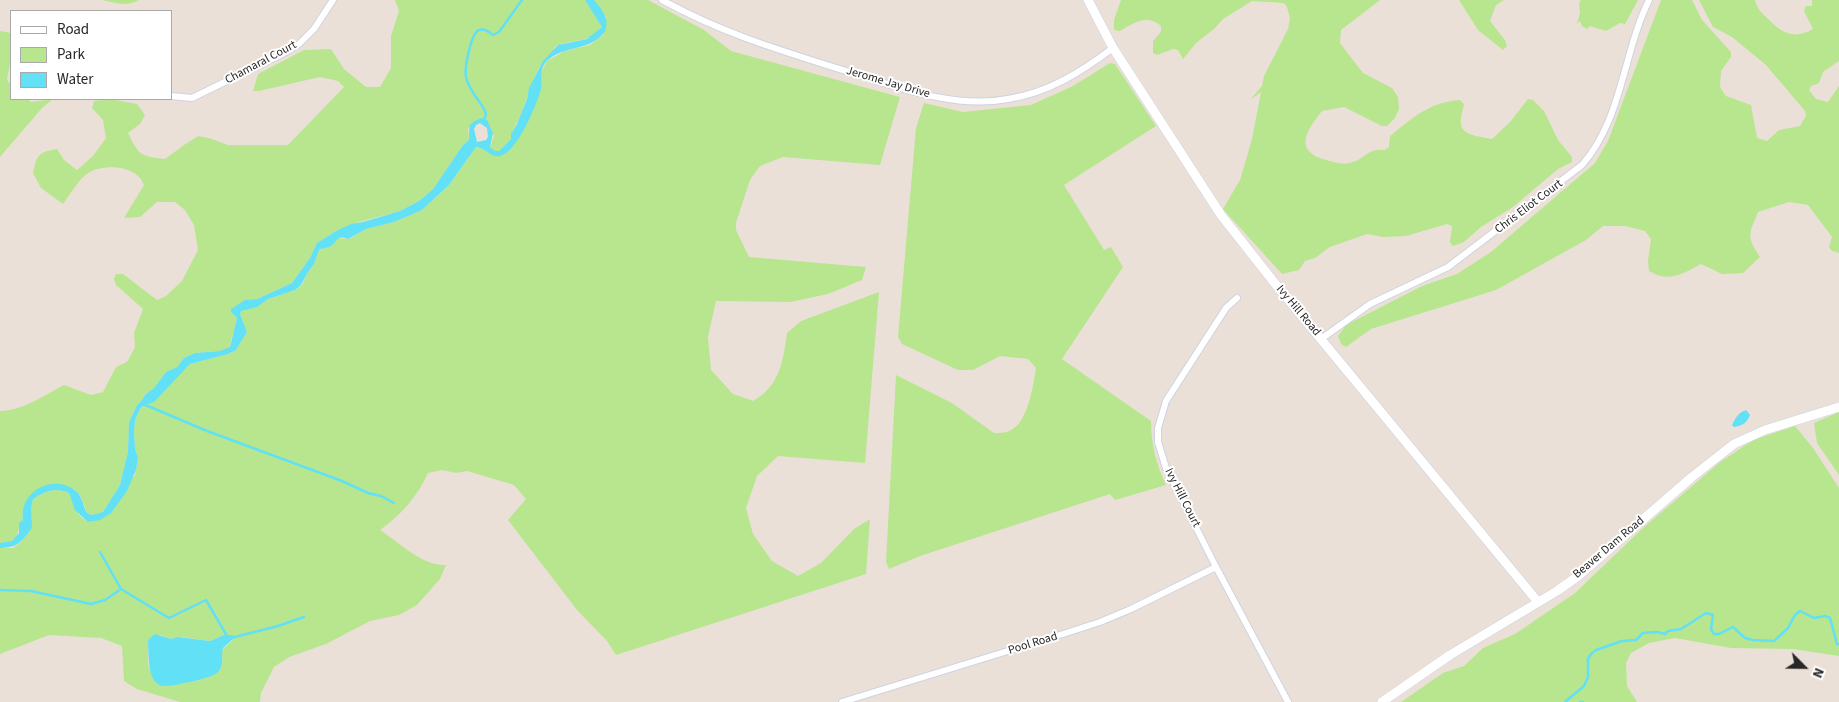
<!DOCTYPE html>
<html>
<head>
<meta charset="utf-8">
<style>
  body { margin:0 }
  #map { position:relative; width:1839px; height:702px; overflow:hidden; background:#ebe0d7; font-family:"Source Sans 3",sans-serif }
  canvas { display:block }
  .legend { position:absolute; left:10px; top:10px; width:162px; height:90px; box-sizing:border-box; background:#fff; border:1px solid #a9a9a9; margin:0; padding:6px 9px; list-style:none; font-size:15px; color:#272727 }
  .legend li { display:flex; align-items:center; gap:10px; height:25px }
  .legend b { width:25px; border:1px solid #a9a9a9 }
  .north { position:absolute; left:1779px; top:642px; width:50px; height:50px; -webkit-text-stroke:4px #fff; paint-order:stroke; rotate:113deg; font-size:14px; font-weight:700; line-height:20px; text-align:center; color:#272727 }
  .north::after { content:''; display:block; margin:auto; width:18px; height:22px; background:#272727; clip-path:polygon(50% 0,100% 100%,50% 72%,0 100%) }
</style>
</head>
<body>
<div id="map">
<canvas width="1839" height="702"></canvas>
<ul class="legend">
<li><b style="height:6px;background:#fff"></b>Road</li>
<li><b style="height:14px;background:#b7e68f"></b>Park</li>
<li><b style="height:14px;background:#62e0f5"></b>Water</li>
</ul>
<div class="north">N</div>
</div>
<script>
const g = document.querySelector('canvas').getContext('2d');
g.lineJoin = 'round';
function paint(path, color) {
  g.fillStyle = color;
  g.fill(path, 'evenodd');
}
function strokePath(path, color, width, dash) {
  g.strokeStyle = color;
  g.lineWidth = width;
  g.lineCap = dash ? 'butt' : 'round';
  g.setLineDash(dash || []);
  g.stroke(path);
}
function drawText(font, color, halo, rows, align = 'center') {
  g.font = font + ' "Source Sans 3",sans-serif';
  g.lineWidth = 4;
  g.setLineDash([]);
  g.textBaseline = 'middle';
  g.strokeStyle = halo;
  g.fillStyle = color;
  for (const [text, x, y, turn = 0] of rows) {
    g.save();
    g.translate(x, y);
    g.rotate((+turn || 0) * Math.PI / 180);
    g.textAlign = isNaN(turn) ? turn : align;
    if (halo) g.strokeText(text, 0, 0);
    g.fillText(text, 0, 0);
    g.restore();
  }
}
paint(new Path2D(`
  M102,0H139C127,7 115,3 102,0Z
  M395,0H585L602,26C593,43 574,39 558,45C555,46 553,50 551,53C533,70 530,92 521,114C518,122 511,131 511,139L499,151H495L490,147L494,136L485,118L468,128L469,140L463,145L433,189L419,201L400,211L359,222L336,231L317,243L310,258L292,283L257,299L248,300L231,312L237,318L229,349L220,351L195,353L184,358L177,367L166,372L154,388L145,395L142,400L137,405L129,422L128,452L120,485L103,512L92,515L87,513L81,497L74,489L44,486C31,493 20,504 23,520L20,523C17,537 17,542 0,543V411C22,411 45,395 64,385L91,395L103,392L116,367L127,362L135,347L134,333L143,309L116,285L114,279L116,274H123L157,300L166,296L182,281L198,250L194,225L185,210L175,202H157L140,217L124,218L144,185C137,165 104,163 88,173C78,180 70,195 63,204L41,188L33,173C37,155 38,152 57,149L64,160L77,170L93,156L106,138L103,120L92,108L94,101L110,99L137,104L145,115L140,124L128,133C139,156 141,156 165,159L184,145L198,136L209,138L228,145H288L344,87L338,81L320,77L259,91H253L258,74L304,50L331,49L344,69L366,87H380L391,68V36L399,11Z
  M594,0H648L704,30L731,51L900,97L880,165L783,157L760,166L750,180L736,223V230L749,257L866,267L862,280L828,294L790,302L716,301L708,337L711,370L733,394L753,401C780,386 783,361 787,333L801,321L879,292L865,463L778,456L757,476L746,508L753,534L772,561L798,576L821,563L854,529L870,519L866,574L616,655L607,641L577,610L508,520L526,499L514,485L467,471L456,473L442,470L428,473C417,497 402,514 380,530C400,543 422,566 446,565L440,579L417,605L399,615L370,621L326,644L289,657L274,667L261,693L260,702H180L137,689L124,681L122,646L101,638L49,635L0,654V548H13L20,543L29,531L31,509L33,499C46,491 55,487 69,493C74,505 77,519 91,522L127,491L130,481L135,475L138,457L135,449L134,431L135,420L141,407L151,403L190,364L228,354L236,350L247,332L240,314L241,310L252,308L268,299L295,290L302,285L308,272L314,264L319,250L331,246L338,238L349,239L366,229L394,222L422,210L449,185L476,147C487,148 492,160 504,153L534,105L542,85L541,72L547,61L565,51L590,45L603,35L606,17ZM160,635L171,639L182,637L210,641L224,635H233L232,641L222,650C222,655 223,662 221,667C216,681 179,683 166,686C143,670 149,665 148,640Z
  M1121,0H1380L1341,30L1340,43L1363,73L1392,88L1398,97L1399,109L1395,118L1387,126H1382L1344,107L1322,111C1306,131 1293,151 1326,160C1334,162 1342,165 1350,163C1365,160 1366,148 1385,150L1389,147L1390,136C1413,118 1429,102 1460,100L1464,104C1463,110 1460,118 1461,124C1462,136 1483,137 1492,139L1511,121L1528,99L1533,100L1544,111L1558,140L1572,157V162L1558,169L1513,207L1481,227L1464,242L1453,246L1450,242L1452,226L1447,224L1406,236L1383,237L1367,234L1330,247L1315,258L1305,261L1299,270L1282,274L1223,209L1240,180L1252,139L1261,92L1250,100L1262,86L1264,76L1288,29L1290,18L1287,7L1284,3L1252,1L1223,19L1214,29L1196,43L1183,59L1178,50L1173,49L1157,55L1153,53V41L1161,32V26C1147,13 1132,24 1120,31L1114,30V20Z
  M1459,0H1504L1496,5L1490,21L1505,40L1507,46L1503,50L1478,30Z
  M1581,0H1638L1625,24L1620,23L1606,31L1590,26L1587,29L1582,26L1580,21L1577,24L1580,13L1579,3Z
  M1661,0H1692L1702,20L1731,52V57L1721,71L1720,87L1726,96L1751,105L1757,138L1767,141L1779,130L1800,126L1806,116L1805,111L1766,65L1732,37L1713,27L1699,0H1755C1757,9 1762,13 1768,19C1782,33 1794,40 1813,29L1804,11L1806,6H1812V0H1839V61L1823,72L1819,83L1811,86L1809,90L1816,99L1828,102L1839,86V253L1832,251L1829,247L1832,237L1808,205L1789,202L1758,212C1749,234 1746,236 1760,257L1743,273L1722,274L1701,264C1683,274 1668,283 1649,271L1648,261L1651,239L1645,231L1625,226H1603L1586,240L1496,290L1371,329L1346,347L1341,344L1338,336L1346,325L1422,286L1457,274L1491,252L1595,163L1608,141Z
  M0,31L11,33V58L7,80L11,85V99H28L31,102L53,99L42,108L0,157Z
  M1110,63L1115,64L1156,126L1064,185L1104,250L1111,247L1123,267L1062,359L1151,421C1151,444 1156,464 1166,485L1115,500L1110,494L920,556L889,569L886,562L896,375L952,403L994,433C998,433 1005,433 1009,431C1028,424 1033,386 1036,368L1028,359L1000,356L973,370H958L902,344L898,337L916,128L924,103L963,112L1031,105L1073,86Z
  M1839,412V475L1817,443L1814,423Z
  M1795,426L1813,448L1839,488V656L1793,649L1731,648L1675,638L1649,643L1631,653L1626,663L1627,686L1637,702H1401L1443,673L1464,666L1483,648L1515,634L1575,593L1643,528L1719,463L1753,440Z`), '#b7e68f');
paint(new Path2D(`
  M585,0H594C602,10 610,18 605,31C593,51 564,45 548,60C537,70 544,79 541,89C536,106 518,151 500,156C490,158 485,147 476,147L449,185L422,210L394,222L366,229L348,239C336,235 339,240 331,246C328,248 322,248 319,250L314,264L308,272L301,285L295,290L268,299L257,307L241,311L240,314L247,332L236,350L228,354L190,364L154,402L141,407L135,420L134,431L135,449L138,457L136,470L127,491L111,513L100,520L88,522L75,510L69,493C55,487 46,491 33,499L31,509L32,528C20,543 19,547 0,548V543L12,541L19,533V523L23,520C18,491 55,472 77,492C83,498 83,507 87,513L92,515L103,512L120,485L128,452L129,422L137,405L142,400L145,395L154,388L166,372L177,367L184,358L195,353L220,351L230,347L237,318L231,312V309L245,300L257,299L292,283L310,258L317,243L336,231L351,224L363,222L400,211L419,201L433,189L463,145L469,140C470,125 466,125 481,118L487,120L493,133L490,147L495,151H499L511,139V134L517,124L527,99L529,88L543,61L558,45L587,39L602,27ZM480,123L487,128L488,137L486,140L477,142L474,129L476,125Z
  M1746,410L1750,415C1747,423 1742,426 1734,427L1732,425C1736,417 1738,413 1746,410Z
  M155,634L171,639L178,637L210,641L224,635H233L234,638L223,648C221,655 224,665 219,671C216,676 196,681 190,682C182,683 174,686 166,686C146,688 149,652 148,640Z`), '#62e0f5');
strokePath(new Path2D(`
  M484,120L486,114L485,111C480,101 468,89 466,77C464,69 471,33 479,30C484,28 489,32 493,35L499,32L522,0
  M143,404L207,431L342,481L368,493L381,496L394,503
  M100,552L121,589L169,618L206,600L227,636
  M0,590L31,591L91,604L105,600L121,589
  M231,638L278,626L304,617
  M1565,702L1584,686L1588,677V659L1591,654L1596,650L1622,641L1636,640L1643,633L1657,632L1665,634L1668,631L1681,629L1706,613L1713,615L1711,629L1714,634H1719L1733,627L1745,638L1753,640L1774,641L1788,628L1795,615L1800,611L1814,618L1825,616L1830,618L1837,644H1839
  M1580,702H1583`), '#62e0f5', 2.5);
const minor = new Path2D(`
  M662,0C724,34 782,51 849,72C901,88 954,109 1008,99C1048,93 1081,72 1113,48
  M171,96L192,98L284,53L299,44L314,29L333,0
  M1237,298L1226,308L1166,401L1158,428V442L1166,468L1216,567L1288,702
  M1321,339L1370,304L1448,267L1582,165C1622,120 1623,53 1649,0
  M842,702L1063,634L1100,622L1131,609L1216,567`);
const tertiary = new Path2D(`
  M1088,0L1113,48L1221,215L1277,286L1538,602
  M1382,702L1450,655L1557,591L1578,576L1692,477L1734,444L1765,430L1839,407`);
strokePath(minor, '#cdd3e2', 8);
strokePath(tertiary, '#cdd3e2', 10);
strokePath(minor, '#fff', 6);
strokePath(tertiary, '#fff', 9);
drawText('12px', '#272727', '#fff', [
  ["Chamaral Court",261,63,-28],
  ["Jerome Jay Drive",888,83,16],
  ["Chris Eliot Court",1529,207,-37],
  ["Ivy Hill Road",1298,311,50],
  ["Ivy Hill Court",1182,498,63],
  ["Beaver Dam Road",1609,548,-40],
  ["Pool Road",1033,644,-17]
]);
</script>
</body>
</html>
